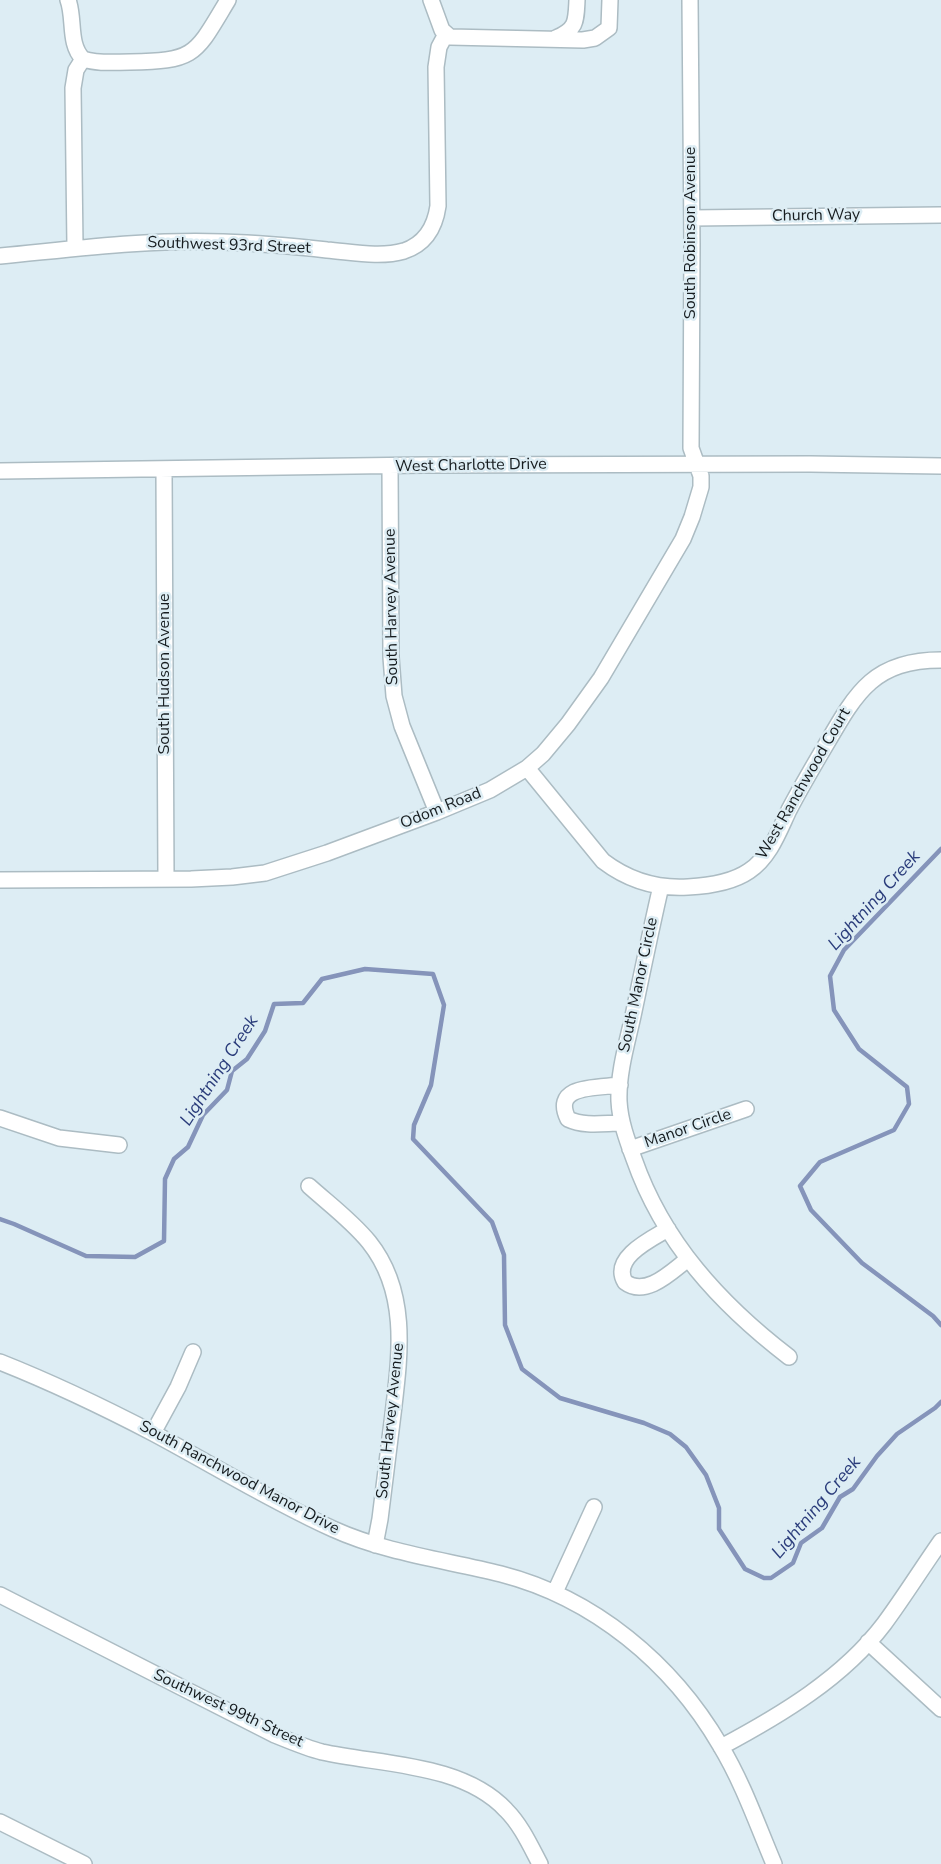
<!DOCTYPE html>
<html>
<head>
<meta charset="utf-8">
<style>
  body { margin:0 }
  canvas { display:block; background:#ddedf4 }
</style>
</head>
<body>
<canvas width="941" height="1864"></canvas>
<script>
const g = document.querySelector('canvas').getContext('2d');
g.lineJoin = 'round';
function strokePath(path, color, width, dash) {
  g.strokeStyle = color;
  g.lineWidth = width;
  g.lineCap = dash ? 'butt' : 'round';
  g.setLineDash(dash || []);
  g.stroke(path);
}
function drawText(font, color, halo, rows, align = 'center') {
  g.font = font + ' "Nunito Sans",sans-serif';
  g.lineWidth = 5;
  g.setLineDash([]);
  g.textBaseline = 'middle';
  g.strokeStyle = halo;
  g.fillStyle = color;
  for (const [text, x, y, turn = 0] of rows) {
    g.save();
    g.translate(x, y);
    g.rotate((+turn || 0) * Math.PI / 180);
    g.textAlign = isNaN(turn) ? turn : align;
    if (halo) g.strokeText(text, 0, 0);
    g.fillText(text, 0, 0);
    g.restore();
  }
}
strokePath(new Path2D(`
  M941,849L844,950L830,976L834,1010L859,1049L907,1087L909,1104L894,1130L820,1162L800,1186L811,1210L862,1263L933,1316L941,1325
  M0,1219L14,1224L86,1256L135,1257L164,1241L165,1179L174,1159L188,1147L203,1115L227,1090L232,1071L247,1059L265,1031L274,1004L303,1003L322,979L365,969L433,974L444,1005L431,1085L414,1125L413,1139L492,1222L504,1255L505,1325L522,1369L560,1398L644,1423L670,1434L686,1447L706,1475L719,1508V1529L745,1569L764,1578H771L793,1563L801,1543L822,1528L840,1497L853,1489L877,1456L897,1434L935,1408L941,1402`), '#8594ba', 4.5);
const minor = new Path2D(`
  M68,0C75,19 68,44 83,59C98,64 115,62 130,62C196,61 195,55 228,0
  M431,0L442,30L450,37L583,40L595,38L609,28L610,0
  M556,38C577,29 576,21 577,0
  M692,218L941,215
  M75,247L73,88L76,70L83,59
  M0,256C74,249 148,239 223,242C258,243 292,246 327,250C352,252 380,258 404,251C425,244 435,227 438,206L436,67L439,47L446,34
  M390,466L391,657L394,696L402,726L437,812
  M164,470L166,879
  M0,471L424,465L810,464L941,466
  M527,768L603,861C628,880 656,889 688,887C708,886 733,882 749,871C770,857 779,831 789,810C801,787 814,765 827,743C857,691 875,660 941,660
  M0,880L191,879L232,877L265,873L327,853L437,812L490,790L527,768L543,754L568,724L601,678L683,539L692,517L701,487V476L691,448L692,244L690,0
  M661,886C651,929 642,973 633,1016C627,1043 618,1073 619,1101C620,1121 627,1140 634,1159C663,1242 720,1304 789,1357
  M620,1085C599,1088 551,1084 568,1119C585,1127 604,1123 622,1123
  M0,1118L59,1138L119,1145
  M630,1149L746,1109
  M309,1186C329,1204 352,1221 369,1242C409,1292 400,1355 393,1414C389,1449 384,1484 380,1519L375,1545
  M668,1229C651,1239 611,1258 625,1282C646,1298 672,1271 688,1259
  M0,1362C53,1383 103,1407 153,1433C213,1465 271,1501 333,1529C386,1553 445,1560 501,1574C594,1598 672,1663 720,1745C743,1783 757,1824 774,1864
  M153,1433L178,1387L193,1352
  M555,1592L594,1507
  M0,1595L275,1735C290,1741 306,1748 322,1752C381,1765 462,1763 506,1810C521,1825 530,1845 540,1864
  M868,1642L941,1709
  M721,1747C781,1715 843,1678 884,1624C904,1597 922,1568 941,1541
  M0,1822L84,1864`);
strokePath(minor, '#acbcc3', 18);
strokePath(minor, '#fff', 15);
drawText('16px', '#161c1f', '#ddedf4', [
  ["Church Way",816,216,-1],
  ["South Robinson Avenue",691,233,-90],
  ["Southwest 93rd Street",229,246,2],
  ["West Charlotte Drive",471,466,-1],
  ["South Harvey Avenue",392,607,-91],
  ["South Hudson Avenue",165,674,-90],
  ["West Ranchwood Court",804,784,-60],
  ["Odom Road",441,809,-22],
  ["South Manor Circle",639,985,-78],
  ["Manor Circle",688,1129,-19],
  ["South Harvey Avenue",391,1421,-84],
  ["South Ranchwood Manor Drive",239,1478,28],
  ["Southwest 99th Street",228,1709,25]
]);
drawText('italic 18px', '#2b3d7b', '#ddedf4', [
  ["Lightning Creek",875,901,-48],
  ["Lightning Creek",220,1071,-57],
  ["Lightning Creek",817,1508,-50]
]);
</script>
</body>
</html>
